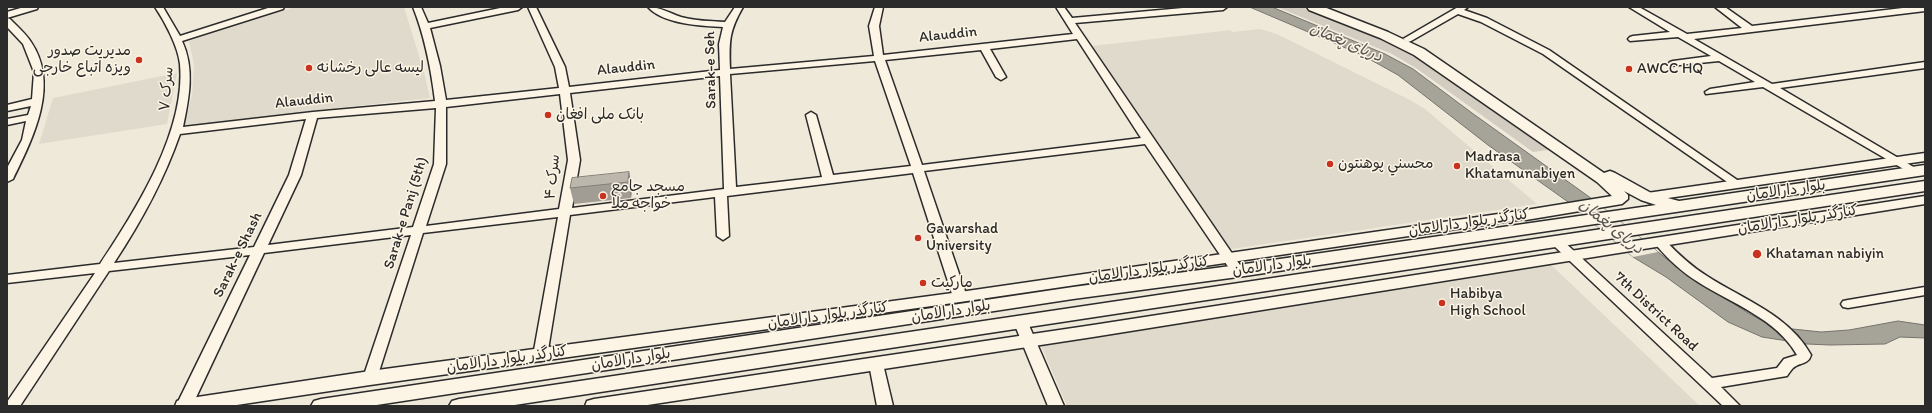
<!DOCTYPE html>
<html>
<head>
<meta charset="utf-8">
<style>
  body { margin:0 }
  #map { position:relative; width:1932px; height:413px; overflow:hidden; background:#efe9da; font-family:Itim,sans-serif }
  canvas { display:block }
  .frame { position:absolute; inset:0; border:8px solid #2b2b2b; pointer-events:none }
</style>
</head>
<body>
<div id="map">
<canvas width="1932" height="413"></canvas>
<div class="frame"></div>
</div>
<script>
const g = document.querySelector('canvas').getContext('2d');
g.lineJoin = 'round';
function paint(path, color) {
  g.fillStyle = color;
  g.fill(path, 'evenodd');
}
function strokePath(path, color, width, dash) {
  g.strokeStyle = color;
  g.lineWidth = width;
  g.lineCap = dash ? 'butt' : 'round';
  g.setLineDash(dash || []);
  g.stroke(path);
}
function drawText(font, color, halo, rows, align = 'center') {
  g.font = font + ' Itim,"Playpen Sans Arabic",sans-serif';
  g.lineWidth = 3;
  g.setLineDash([]);
  g.textBaseline = 'middle';
  g.strokeStyle = halo;
  g.fillStyle = color;
  for (const [text, x, y, turn = 0] of rows) {
    g.save();
    g.translate(x, y);
    g.rotate((+turn || 0) * Math.PI / 180);
    g.textAlign = isNaN(turn) ? turn : align;
    if (halo) g.strokeText(text, 0, 0);
    g.fillText(text, 0, 0);
    g.restore();
  }
}
paint(new Path2D(`
  M294,7H404L424,72L430,98L310,111L183,127L192,95L194,65L189,41Z
  M1260,29L1277,34L1408,99L1425,109L1537,204L1225,250L1212,225L1151,134L1103,66L1092,46L1231,30L1232,32Z
  M177,73L167,124L39,144L53,98Z
  M1548,262L1700,406H1067L1040,343Z`), '#e0dacc');
paint(new Path2D(`
  M1277,7H1302L1388,41L1409,51L1554,149L1533,152L1416,68L1392,54Z`), '#d2cdc0');
const water = new Path2D(`
  M1250,7H1272L1385,54L1413,69L1472,113L1595,201L1673,264L1748,313L1774,327L1821,332L1849,330L1898,321L1925,325V338L1900,337L1885,344L1830,345L1807,344L1762,337L1728,322L1666,277L1633,257L1571,204L1488,145L1398,75L1362,55Z`);
paint(water, '#a6a399');
strokePath(water, '#75736d', 1);
paint(new Path2D(`
  M1595,201L1658,252L1633,257L1571,204Z`), '#efe9da');
const minor = new Path2D(`
  M24,7H38L37,9L7,18V12Z
  M155,7H163L180,36L271,7H284L283,9L182,41C195,69 189,98 183,127L313,112L435,101C431,69 425,37 413,7H421L428,23L505,7H522L518,10L430,28L440,66L446,100L559,88L555,67L528,7H536L565,67L569,87L720,70L719,44L723,27C701,26 663,24 648,7C660,7 669,13 681,17C695,21 710,21 725,22L735,7H743C729,31 729,41 730,69L874,56L869,26L875,7H883L879,26L883,55L1073,34L1056,7H1064L1072,18L1194,7H1227L1223,10L1075,23L1244,271L1243,274H1233L1145,144L924,171L967,297L965,300H955L953,297L913,173L727,196L729,236L723,240L717,236L715,197L570,215L547,356L545,360L540,361L535,360L533,356L558,217L423,233L377,378L375,382L370,383L365,382L363,378L411,235L264,253L192,406H176L250,255L109,271L20,406H7V402L95,273L7,283V275L100,264C136,210 186,131 180,64C178,46 165,22 155,7ZM1077,39L1141,138L922,165L885,60L981,50L996,77L1001,80L1006,77L990,49ZM875,61L911,166L833,175L816,115L811,112L806,115L822,177L736,187L730,74ZM720,76L724,189L572,208L580,160L570,93ZM560,94L568,160L559,209L426,226L446,164V107ZM436,108L434,164L413,227L268,245L301,175L317,118ZM306,119L289,175L254,247L114,263C141,222 164,180 180,134Z
  M1458,7H1468L1464,10L1487,18L1549,50L1743,184L1741,186H1733L1543,54L1481,22L1458,14L1411,41L1408,42L1403,39Z
  M1629,7H1639L1687,34L1742,28L1715,7H1725L1752,26L1911,7H1925V11L1694,39L1772,84L1925,62V68L1780,88L1922,172L1916,175L1912,174L1763,87L1706,94L1705,92L1710,89L1755,82L1719,61L1670,66L1668,64L1670,62L1673,61L1711,56L1678,37L1630,41L1628,39L1630,37L1633,36L1670,32Z
  M7,18L10,19C17,26 26,34 31,42C60,85 33,138 13,179L7,182V168L22,140L26,121L7,125V119L28,115L31,106L7,111V105L32,99L34,72L23,44L7,27Z
  M1557,238L1561,239L1712,378L1777,368L1784,359L1797,355C1777,319 1731,303 1698,282C1682,272 1669,260 1657,246L1655,243L1657,240H1665C1678,254 1691,266 1707,276C1744,300 1789,315 1811,355C1808,365 1800,362 1793,368C1791,370 1789,373 1787,376L1721,387L1740,406H1723L1553,245L1551,242L1553,239Z
  M1925,287V295L1848,308L1843,307L1841,304L1843,301L1848,300Z
  M1021,318L1026,320L1028,323L1064,406H1048L1014,323L1016,320Z
  M876,359L881,360L883,364L893,406H877L869,364L871,360Z`);
const tertiary = new Path2D(`
  M1925,153V161L1647,201L1642,200L1640,197L1642,194L1647,193Z
  M1925,196V204L1093,337L641,406H585L587,401L594,399L1093,325Z
  M1526,210L1531,212L1534,215L1531,218L960,302L370,385L230,406H175L177,401L184,399L370,371L960,292Z`);
const secondary = new Path2D(`
  M1307,7H1324L1388,32L1424,49L1604,173L1610,171L1615,173L1653,194L1679,201L1925,165V175L1238,277L1073,299L370,406H311L314,401L321,399L1073,287L1238,265L1656,205L1641,200L1624,191L1628,195V199L1622,204L1526,220L1520,218L1518,215L1520,212L1526,210L1612,196L1597,182L1414,55L1380,38L1309,10Z
  M1925,181V191L508,406H449L452,401L459,399Z`);
strokePath(minor, '#2b2b2b', 3);
strokePath(tertiary, '#2b2b2b', 3);
strokePath(secondary, '#2b2b2b', 3);
paint(minor, '#fcf5e5');
paint(tertiary, '#fcf5e5');
paint(secondary, '#fcf5e5');
paint(new Path2D(`
  M629,172L632,188L631,198L574,204L570,188Z`), '#a29d94');
paint(new Path2D(`
  M629,172L632,188L631,198L628,182Z`), '#848078');
const building = new Path2D(`
  M629,172L628,182L570,188L572,178Z`);
paint(building, '#bcb7ac');
strokePath(building, '#848078', 1);
for (const [x, y, r, color] of [
  [139,60,4,"#c8321e"],
  [309,68,4,"#c8321e"],
  [1629,69,4,"#c8321e"],
  [548,115,4,"#c8321e"],
  [1330,164,4,"#c8321e"],
  [1457,166,4,"#c8321e"],
  [603,196,4,"#c8321e"],
  [918,238,4,"#c8321e"],
  [1757,254,5,"#c8321e"],
  [923,283,4,"#c8321e"],
  [1442,303,4,"#c8321e"]
]) {
  const dot = new Path2D();
  dot.arc(x, y, r, 0, 2 * Math.PI);
  g.fillStyle = color;
  g.fill(dot);
  strokePath(dot, '#fcf5e5', 1.5);
}
drawText('15px', '#2b2b2b', '#fcf5e5', [
  ["Alauddin",948,35,-6],
  ["Alauddin",626,68,-6],
  ["Sarak-e Seh",711,70,-91],
  ["سرک ۷",167,89,-85],
  ["Alauddin",304,101,-6],
  ["سرک ۴",553,177,-84],
  ["بلوار دارالامان",1786,191,-8],
  ["Sarak-e Panj (5th)",406,213,-73],
  ["کنارگذر بلوار دارالامان",1798,220,-9],
  ["کنارگذر بلوار دارالامان",1469,223,-8],
  ["Sarak-e Shash",238,255,-64],
  ["بلوار دارالامان",1272,266,-8],
  ["کنارگذر بلوار دارالامان",1149,270,-8],
  ["بلوار دارالامان",951,312,-9],
  ["7th District Road",1656,312,43],
  ["کنارگذر بلوار دارالامان",828,316,-8],
  ["کنارگذر بلوار دارالامان",507,360,-8],
  ["بلوار دارالامان",631,360,-9]
]);
drawText('15px', '#2b2b2b', '#fcf5e5', [
  ["مدیریت صدور",131,51,"right"],
  ["ویزه اتباع خارجی",131,68,"right"],
  ["لیسه عالی رخشانه",317,68],
  ["AWCC HQ",1637,69],
  ["بانک ملی افغان",556,115],
  ["Madrasa",1465,157],
  ["Khatamunabiyen",1465,174],
  ["محسني پوهنتون",1338,164],
  ["مسجد جامع",611,187],
  ["خواجه ملا",611,204],
  ["Gawarshad",926,229],
  ["University",926,246],
  ["Khataman nabiyin",1766,254],
  ["مارکیت",931,283],
  ["Habibya",1450,294],
  ["High School",1450,311]
], 'left');
drawText('italic 16px', '#565552', '#fcf5e5', [
  ["دریای پغمان",1346,43,23],
  ["دریای پغمان",1611,227,39]
]);
</script>
</body>
</html>
